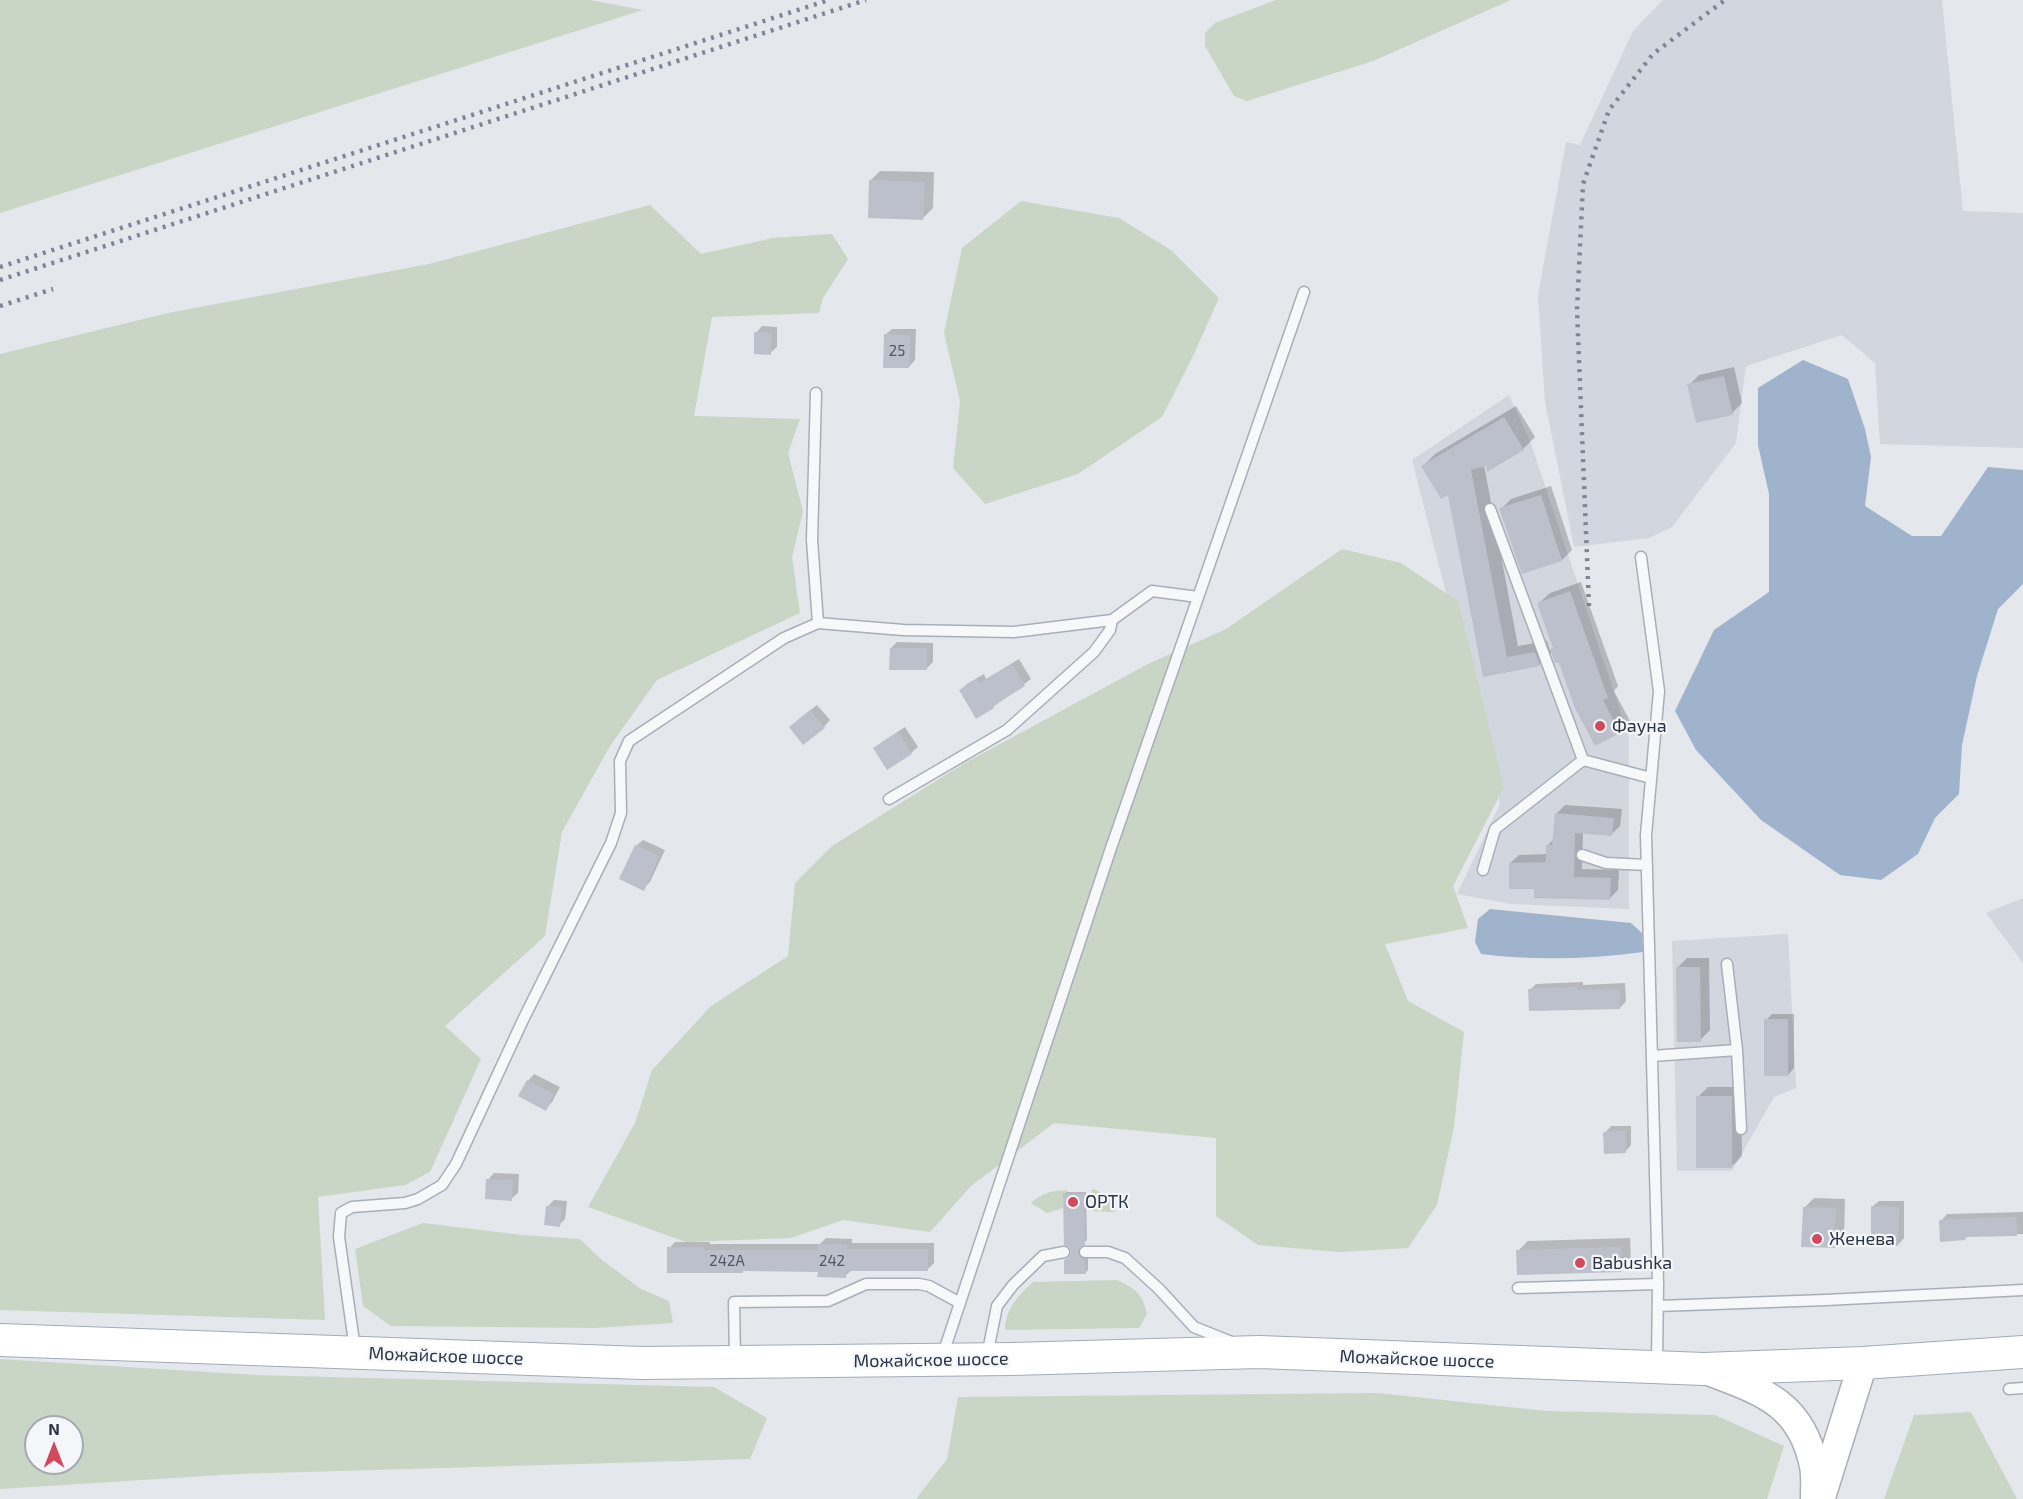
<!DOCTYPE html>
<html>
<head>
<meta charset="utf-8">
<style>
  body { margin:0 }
  #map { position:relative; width:2023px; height:1499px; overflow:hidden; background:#e4e7ec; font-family:"Exo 2",sans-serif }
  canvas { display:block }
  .north { position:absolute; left:24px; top:1415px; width:60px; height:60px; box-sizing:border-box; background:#f4f6f9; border:2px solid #a4a8b1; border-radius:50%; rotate:0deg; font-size:16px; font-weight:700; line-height:24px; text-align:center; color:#2b3445 }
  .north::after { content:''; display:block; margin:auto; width:21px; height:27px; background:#d1495b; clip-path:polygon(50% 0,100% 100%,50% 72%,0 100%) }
</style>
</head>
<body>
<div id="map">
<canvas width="2023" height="1499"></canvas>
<div class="north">N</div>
</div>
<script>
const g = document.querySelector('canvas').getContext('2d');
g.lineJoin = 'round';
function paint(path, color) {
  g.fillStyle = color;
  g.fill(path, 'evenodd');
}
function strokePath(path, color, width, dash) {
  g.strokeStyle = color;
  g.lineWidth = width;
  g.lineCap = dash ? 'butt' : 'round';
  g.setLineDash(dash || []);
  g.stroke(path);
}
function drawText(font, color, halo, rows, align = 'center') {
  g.font = font + ' "Exo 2",sans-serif';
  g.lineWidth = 4.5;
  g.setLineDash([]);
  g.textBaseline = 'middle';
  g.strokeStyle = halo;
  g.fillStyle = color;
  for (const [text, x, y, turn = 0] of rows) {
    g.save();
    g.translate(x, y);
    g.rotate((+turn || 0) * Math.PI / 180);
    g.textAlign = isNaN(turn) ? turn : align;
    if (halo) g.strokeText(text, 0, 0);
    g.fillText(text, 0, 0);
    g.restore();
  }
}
paint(new Path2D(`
  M1663,0H1942L1963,211L2023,213V448L1880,444L1875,363L1842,335L1746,366L1736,443L1672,527L1649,538L1574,547L1545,402L1538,295L1566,142L1580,145L1633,31Z
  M1509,395L1530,441L1629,737V909L1511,904L1457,894L1500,804L1412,460Z
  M2023,898V963L1986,913Z
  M1788,934L1796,1088L1774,1097L1732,1171H1677L1672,941Z`), '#d2d6de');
paint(new Path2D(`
  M0,0H590L643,10L0,213Z
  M1276,0H1511L1373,61L1247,101L1234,96L1205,46V33L1215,23Z
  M1021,201L1119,218L1171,250L1219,298L1192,358L1162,417L1078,474L985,504L953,468L960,401L944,333L962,248Z
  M650,205L701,254L773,238L832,234L848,259L823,298L819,313L712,317L694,416L800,419L788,453L803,511L792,557L800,613L657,680L610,746L562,832L545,936L445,1026L481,1059L430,1172L405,1185L318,1197L325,1320L0,1310V354L168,313L429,264Z
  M1342,549L1401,563L1458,601L1504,787L1453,886L1468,928L1385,944L1408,1001L1464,1032L1454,1127L1437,1205L1408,1248L1339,1252L1258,1245L1216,1216V1138L1054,1123L971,1186L930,1232L843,1220L791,1238L686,1242L588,1207L635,1123L652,1070L711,1006L788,956L795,883L832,846L963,764L1148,664L1226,629Z
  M1092,1189C1104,1193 1113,1198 1115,1212L1093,1211Z
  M1067,1190V1194L1063,1195V1208L1047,1213L1031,1203C1042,1193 1053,1190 1067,1190Z
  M423,1223L522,1235L580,1239L602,1260L641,1289L669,1301L673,1323L594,1328L391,1326L363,1306L355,1249Z
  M1117,1280C1136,1289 1142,1293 1147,1314L1139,1328L1005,1330C1005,1309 1019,1295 1033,1282Z
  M0,1359L255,1375L714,1387L767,1418L750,1459L237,1474L0,1489ZM36,1427H72V1463H36Z
  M1378,1393L1546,1411L1715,1415L1784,1446L1767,1499H916L947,1459L958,1397Z
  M1971,1412L2017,1499H1884L1914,1415Z`), '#c9d6c5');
paint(new Path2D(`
  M1803,360L1848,379L1865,429L1871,457L1865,506L1912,536H1941L1988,467L2023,470V584L1998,609L1977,676L1962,745L1959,794L1935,818L1918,854L1881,880L1840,875L1761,820L1696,750L1675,711L1714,630L1769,592V494L1758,445V388Z
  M1490,909L1631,923L1642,933L1643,952C1590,959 1535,961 1481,954L1475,942L1478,919Z`), '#9fb4cc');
paint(new Path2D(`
  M880,171L934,172L933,208L923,218L870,181Z
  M762,326L777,327V347L770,353L756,333Z
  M892,329H916L915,360L909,367L885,335Z
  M1734,367L1742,403L1732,413L1689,385L1699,375Z
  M1516,406L1535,437L1523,449L1484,465L1518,646L1547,641L1550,651L1554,647L1539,603L1550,593L1581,582L1618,686L1614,691L1630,721L1619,732L1552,652L1539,665L1484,675L1449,492L1423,466L1435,454Z
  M1551,486L1572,550L1562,560L1501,509L1511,499Z
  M897,642L933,643V662L926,669L891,648Z
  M1019,659L1031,679L993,707L961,690L967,684L984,674L986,679Z
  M817,705L830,720L824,727L797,721Z
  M905,727L918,747L911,753L875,748L882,742Z
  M1565,805L1622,809L1620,826L1612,834L1583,832L1582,869L1619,870L1618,890L1610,898L1535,888L1510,863L1519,855L1547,854V846L1554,839L1556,814Z
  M643,840L665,850L650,882L643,889L636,846Z
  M1687,958H1709L1710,1030L1700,1040L1677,968Z
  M1583,982V985L1625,983L1626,1001L1620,1008L1530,990L1536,984Z
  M1772,1014H1794V1068L1788,1075L1766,1020Z
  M534,1074L560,1087L552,1102L546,1109L528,1081Z
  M1708,1087H1741L1742,1156L1732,1166L1698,1097Z
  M1611,1126H1631V1145L1625,1152L1605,1133Z
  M494,1173L519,1174L518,1193L511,1199L488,1180Z
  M1067,1192H1086L1087,1240L1081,1245L1080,1249L1083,1256L1088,1257V1270L1085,1273L1066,1260L1071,1256L1073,1251L1064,1195Z
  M1814,1198L1845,1199L1844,1236L1834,1246L1804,1208Z
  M554,1200L567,1201L565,1219L559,1225L548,1206Z
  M1879,1201H1904V1238L1898,1245L1872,1207Z
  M2023,1212V1234L1969,1235L1965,1239L1941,1221L1947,1214Z
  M826,1238L852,1239V1243H934V1263L928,1269L852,1270L845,1276L669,1248L675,1242H710V1244H820Z
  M1630,1238L1631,1261L1621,1271L1518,1251L1528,1241Z`), '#0003');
paint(new Path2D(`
  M869,180L925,182L923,220L868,218Z
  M754,332L772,333L771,355L754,354Z
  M884,334L910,335L909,368H883Z
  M1724,376L1733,415L1696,423L1687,384Z
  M1504,417L1524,450L1487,472L1486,466L1471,470L1507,657L1535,652L1540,666L1483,677L1448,495L1441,499L1421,466Z
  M1541,495L1562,561L1522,574L1499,508Z
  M1570,591L1608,698L1603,700L1620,733L1595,746L1575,708L1559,663H1555L1550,649L1553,648L1537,603Z
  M890,648H927V670H889Z
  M1012,664L1025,686L993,706L994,708L976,719L959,690L977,679L979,684Z
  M810,710L825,728L803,745L789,727Z
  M898,732L912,754L887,770L873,748Z
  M1555,813L1614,818L1612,836L1575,833L1574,877L1611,878L1610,900L1534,898V889H1509V863L1546,862V845H1552Z
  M635,845L659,856L644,891L619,879Z
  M1676,967H1700L1701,1042H1677Z
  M1577,987V990L1620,989V1009L1529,1011L1528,989Z
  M1764,1019H1788V1076H1764Z
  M527,1080L554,1094L546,1111L518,1096Z
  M1696,1096H1732V1168H1696Z
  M1625,1131L1626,1153L1604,1154L1603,1132Z
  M486,1179L513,1180L512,1201L485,1199Z
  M1063,1194H1084L1085,1245L1079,1248L1078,1253L1081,1258L1085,1260L1086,1274H1064V1260L1069,1257L1071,1251L1069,1247L1064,1245Z
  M546,1206L562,1207L560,1227L544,1225Z
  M1871,1206L1899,1207L1898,1246H1871Z
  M1803,1207L1836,1208L1835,1248L1801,1247Z
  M2016,1217L2017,1236L1965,1237V1240L1940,1242L1939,1220Z
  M818,1244L847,1245V1249H928V1271H846V1278L817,1277L818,1272L743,1271V1273H667V1247H704V1250H818Z
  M1621,1247V1272L1517,1275L1516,1250Z`), '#bbc0ca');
const lane = new Path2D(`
  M816,393L812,540L818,623
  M1490,509L1583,760L1651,778
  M1641,557L1659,691L1646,835L1658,1284L1657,1365
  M889,799L1007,730L1094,652L1110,630L1112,620
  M1582,855L1606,863L1647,865
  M1483,870L1495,829L1583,760
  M1737,1050L1741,1129
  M1652,1056L1737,1050L1727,964
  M1085,1252H1108L1125,1258L1159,1289L1194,1327L1234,1343
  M1518,1288L1658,1284
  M1658,1306L1826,1300L2023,1290
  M355,1349L339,1237L341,1213L352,1207L405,1203L418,1199L442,1185L456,1164L523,1020L611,843L621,813L620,761L629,741L784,638L818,623L903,630L1014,632L1112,620L1152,591L1198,597
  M987,1356L997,1306L1013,1285L1043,1256L1064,1252
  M942,1357L1110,851L1304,292
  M735,1359L734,1302L828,1301L866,1284H919L929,1286L960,1303
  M2009,1389L2023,1388`);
const secondary = new Path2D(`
  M1706,1370C1761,1391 1801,1402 1814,1466C1816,1477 1815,1489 1815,1499
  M1821,1497L1863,1363`);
const primary = new Path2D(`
  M0,1340L642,1363L1012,1359L1259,1352L1704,1369L1863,1363L2023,1352`);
strokePath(lane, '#a9aeb7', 13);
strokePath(secondary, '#a9aeb7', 31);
strokePath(primary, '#a3abb8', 34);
strokePath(lane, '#f7f8fa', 10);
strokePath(secondary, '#fff', 28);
strokePath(primary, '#fff', 32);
strokePath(new Path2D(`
  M0,267L829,0
  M0,280L866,0
  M0,306L53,289
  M1589,606L1577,310L1583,184L1609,110L1653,54L1725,0`), '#7d8696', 4.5, [3, 6]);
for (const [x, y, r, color] of [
  [1600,726,6,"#d1495b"],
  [1073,1202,6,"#d1495b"],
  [1817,1239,6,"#d1495b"],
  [1580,1263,6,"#d1495b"]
]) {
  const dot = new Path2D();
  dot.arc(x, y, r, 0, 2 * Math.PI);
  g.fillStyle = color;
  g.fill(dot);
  strokePath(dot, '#f4f6f9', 2);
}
drawText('15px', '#4f5766', null, [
  ["25",897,351],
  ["242А",727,1261],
  ["242",832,1261]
]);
drawText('18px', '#2b3445', '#f4f6f9', [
  ["Фауна",1612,726],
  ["ОРТК",1085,1202],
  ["Женева",1829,1239],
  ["Babushka",1592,1263]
], 'left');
drawText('18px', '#2b3445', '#f4f6f9', [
  ["Можайское шоссе",446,1356,2],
  ["Можайское шоссе",1417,1359,2],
  ["Можайское шоссе",931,1360,-1]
]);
</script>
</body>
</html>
